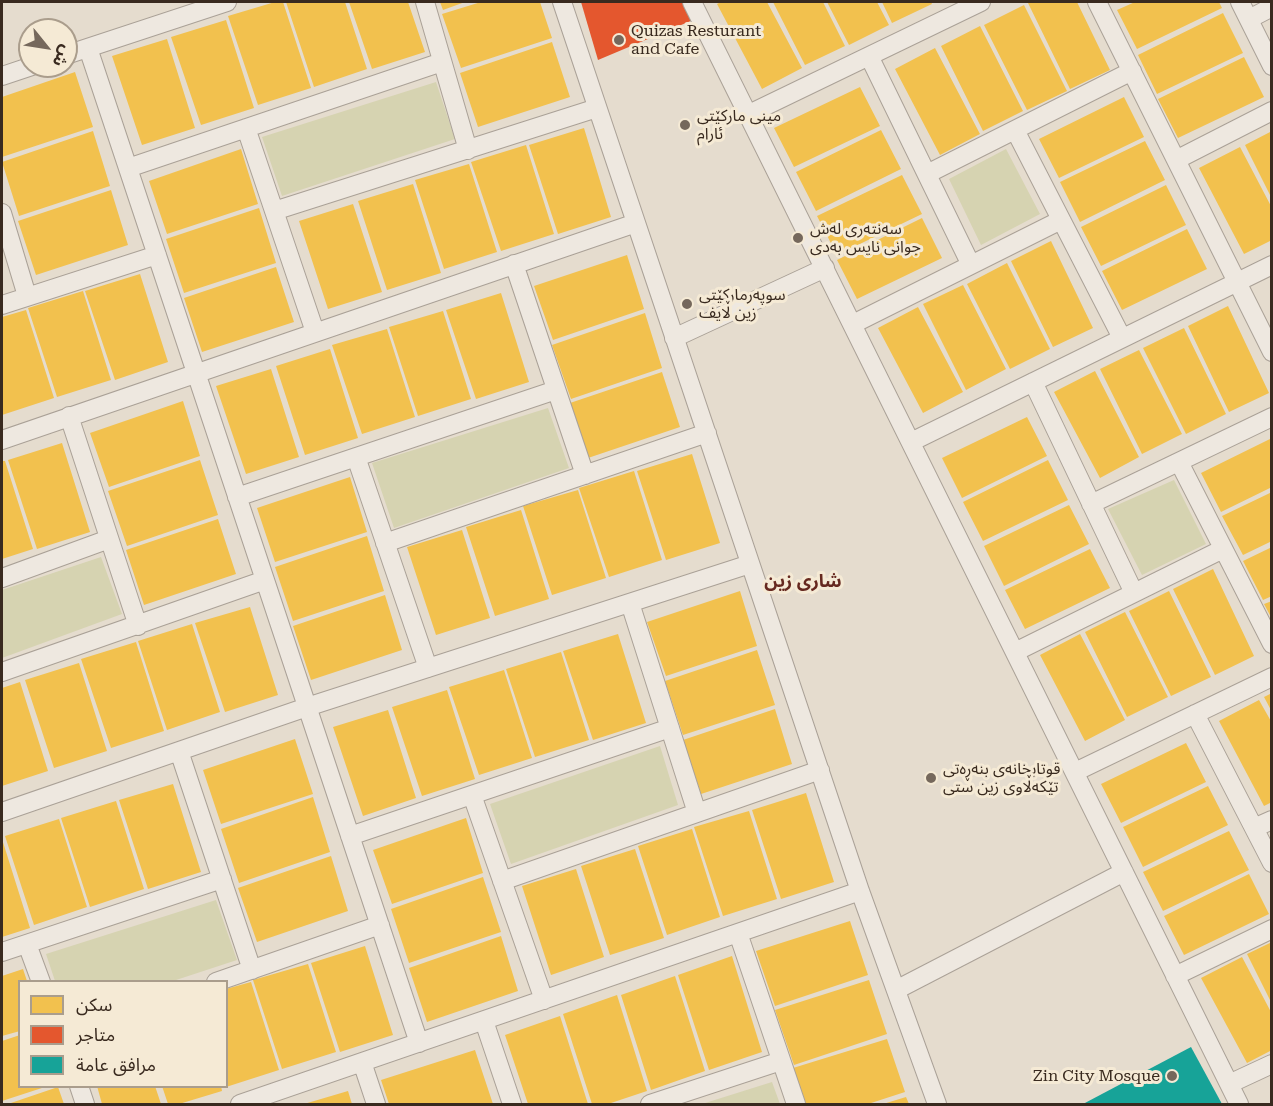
<!DOCTYPE html>
<html>
<head>
<meta charset="utf-8">
<style>
  body { margin:0 }
  #map { position:relative; width:1273px; height:1106px; overflow:hidden; background:#e5dcce; font-family:"Roboto Serif","Noto Sans Arabic",serif }
  canvas { display:block }
  .frame { position:absolute; inset:0; border:3px solid #392a1f; pointer-events:none }
  .legend { position:absolute; left:18px; top:980px; width:210px; height:108px; box-sizing:border-box; background:#f5ead5; border:2px solid #aa9d8c; margin:0; padding:8px 10px; list-style:none; font-size:18px; color:#392a1f }
  .legend li { display:flex; align-items:center; gap:12px; height:30px }
  .legend b { width:30px; border:2px solid #aa9d8c }
  .north { position:absolute; left:18px; top:18px; width:60px; height:60px; box-sizing:border-box; background:#f5ead5; border:2px solid #aa9d8c; border-radius:50%; rotate:120deg; font-size:16px; font-weight:700; line-height:24px; text-align:center; color:#392a1f }
  .north::after { content:''; display:block; margin:auto; width:21px; height:27px; background:#75685c; clip-path:polygon(50% 0,100% 100%,50% 72%,0 100%) }
</style>
</head>
<body>
<div id="map">
<canvas width="1273" height="1106"></canvas>
<div class="frame"></div>
<ul class="legend">
<li><b style="height:16px;background:#f2c14e"></b>سكن</li>
<li><b style="height:16px;background:#e4572e"></b>متاجر</li>
<li><b style="height:16px;background:#17a398"></b>مرافق عامة</li>
</ul>
<div class="north">ش</div>
</div>
<script>
const g = document.querySelector('canvas').getContext('2d');
g.lineJoin = 'round';
function paint(path, color) {
  g.fillStyle = color;
  g.fill(path, 'evenodd');
}
function strokePath(path, color, width, dash) {
  g.strokeStyle = color;
  g.lineWidth = width;
  g.lineCap = dash ? 'butt' : 'round';
  g.setLineDash(dash || []);
  g.stroke(path);
}
function drawText(font, color, halo, rows, align = 'center') {
  g.font = font + ' "Roboto Serif","Noto Sans Arabic",serif';
  g.lineWidth = 6;
  g.setLineDash([]);
  g.textBaseline = 'middle';
  g.strokeStyle = halo;
  g.fillStyle = color;
  for (const [text, x, y, turn = 0] of rows) {
    g.save();
    g.translate(x, y);
    g.rotate((+turn || 0) * Math.PI / 180);
    g.textAlign = isNaN(turn) ? turn : align;
    if (halo) g.strokeText(text, 0, 0);
    g.fillText(text, 0, 0);
    g.restore();
  }
}
paint(new Path2D(`
  M436,82L455,139L282,196L262,137Z
  M1006,149L1040,214L981,245L949,179Z
  M548,408L569,468L394,528L372,463Z
  M1174,480L1206,544L1142,575L1108,509Z
  M101,557L122,614L2,658V590Z
  M660,746L678,805L511,864L490,804Z
  M216,900L237,960L173,981H55L46,954Z
  M772,1082L780,1104H702Z`), '#d6d3b1');
paint(new Path2D(`
  M275,2H283L311,88L258,105L228,16Z
  M286,2H345L367,69L314,87Z
  M349,2H408L425,52L372,69Z
  M440,2H465L443,10Z
  M481,2H540L552,38L461,68L442,14Z
  M721,2H767L802,68L762,89L717,4Z
  M773,2H823L845,46L805,65Z
  M827,2H877L889,25L849,45Z
  M882,2H931L932,4L892,23Z
  M1031,2H1077L1110,70L1070,89L1028,3Z
  M1135,2H1219L1222,8L1137,49L1117,10Z
  M1024,5L1067,91L1027,110L984,25Z
  M1223,13L1243,53L1157,94L1138,55Z
  M226,20L254,108L201,125L171,37Z
  M980,26L1023,111L983,131L941,46Z
  M167,39L195,128L142,145L112,56Z
  M552,42L570,97L478,127L460,73Z
  M935,48L980,134L940,155L895,69Z
  M1244,57L1264,97L1178,138L1158,99Z
  M75,72L93,127L2,157V97Z
  M860,87L880,126L794,167L774,128Z
  M1124,97L1144,137L1059,178L1039,139Z
  M584,128L611,217L558,234L529,145Z
  M881,130L901,169L816,211L796,172Z
  M93,131L110,186L19,216L2,162Z
  M1272,131V199L1245,145Z
  M1145,141L1165,180L1080,222L1060,182Z
  M526,145L554,234L501,251L471,162Z
  M1240,147L1272,208V240L1244,254L1199,168Z
  M241,149L258,204L167,234L149,181Z
  M469,164L497,252L444,269L415,180Z
  M902,175L922,214L837,255L817,216Z
  M413,184L441,273L387,290L358,201Z
  M1166,185L1186,225L1101,266L1081,227Z
  M111,190L128,245L36,275L18,221Z
  M353,204L382,292L328,309L299,221Z
  M259,208L276,263L184,293L166,239Z
  M922,218L942,258L857,299L837,260Z
  M1187,229L1207,269L1122,310L1102,271Z
  M1051,241L1093,328L1053,347L1011,261Z
  M627,255L644,309L553,340L534,286Z
  M1007,263L1050,349L1010,369L967,284Z
  M276,267L294,322L202,352L184,298Z
  M140,274L168,362L115,380L85,291Z
  M963,285L1006,369L966,390L923,304Z
  M83,291L111,380L57,397L28,308Z
  M501,293L529,382L476,399L446,310Z
  M1228,306L1269,393L1229,412L1188,326Z
  M918,307L963,392L923,413L878,328Z
  M26,310L54,398L2,415V317Z
  M443,311L471,399L418,416L389,327Z
  M645,313L662,368L571,399L552,345Z
  M1184,328L1226,414L1186,434L1143,348Z
  M387,329L415,417L362,434L332,345Z
  M330,349L358,438L305,455L276,366Z
  M1139,350L1182,434L1142,454L1100,369Z
  M271,369L299,457L246,474L216,386Z
  M1095,371L1139,457L1100,478L1054,392Z
  M662,372L680,427L588,458L570,403Z
  M183,401L200,456L109,487L90,433Z
  M1027,417L1047,456L962,498L942,458Z
  M1272,438V487L1221,512L1201,473Z
  M62,443L90,532L37,549L8,460Z
  M692,454L720,543L666,560L637,471Z
  M200,460L218,515L127,546L108,491Z
  M1048,460L1068,500L983,541L963,502Z
  M2,461H5L33,549L2,559Z
  M634,471L662,560L609,577L579,488Z
  M350,477L367,532L275,562L257,508Z
  M578,490L606,578L552,595L523,506Z
  M1272,492V541L1243,555L1222,516Z
  M1069,505L1089,544L1004,586L984,546Z
  M521,510L549,599L495,616L466,527Z
  M218,519L236,574L144,605L126,550Z
  M462,530L490,618L436,635L407,547Z
  M367,536L384,591L293,621L275,567Z
  M1272,547V596L1263,600L1243,561Z
  M1090,549L1110,588L1025,629L1005,590Z
  M1213,569L1254,656L1215,675L1173,589Z
  M740,591L757,646L666,676L647,622Z
  M1169,591L1211,677L1171,696L1129,611Z
  M385,595L402,650L311,680L293,626Z
  M1272,601V619L1264,604Z
  M250,607L278,695L225,712L195,623Z
  M1125,612L1168,697L1127,717L1085,632Z
  M192,624L220,712L167,730L138,641Z
  M618,634L646,723L593,740L563,651Z
  M1080,634L1125,720L1085,741L1040,655Z
  M136,642L164,731L111,748L81,659Z
  M757,650L775,705L683,735L665,681Z
  M561,652L589,740L535,757L506,669Z
  M79,663L107,751L54,768L25,680Z
  M504,670L532,758L479,775L449,687Z
  M20,682L48,771L2,786V688Z
  M447,690L475,779L422,796L392,707Z
  M1272,693V712L1264,697Z
  M1259,700L1272,723V802L1264,806L1219,721Z
  M775,709L792,764L701,794L683,740Z
  M388,710L416,798L363,816L333,727Z
  M295,739L313,794L221,824L203,770Z
  M1186,743L1206,782L1121,823L1101,784Z
  M173,784L201,872L148,889L119,800Z
  M1208,786L1228,825L1143,867L1123,827Z
  M806,793L834,882L781,899L752,810Z
  M313,797L330,852L239,883L221,829Z
  M116,801L144,889L90,907L61,818Z
  M749,811L777,899L723,916L694,827Z
  M466,818L483,873L392,904L373,850Z
  M59,819L87,907L34,925L5,836Z
  M692,829L720,917L667,935L638,846Z
  M1229,831L1249,870L1163,911L1143,872Z
  M2,839L30,928L2,937Z
  M635,849L664,938L610,955L581,866Z
  M331,856L348,911L257,942L238,888Z
  M576,869L604,957L551,975L522,886Z
  M1249,874L1269,914L1184,955L1164,916Z
  M483,877L501,932L409,963L391,909Z
  M850,921L868,975L775,1006L756,951Z
  M501,936L518,991L427,1022L409,968Z
  M1272,942V1004L1247,954Z
  M365,946L393,1035L340,1052L311,963Z
  M732,956L762,1052L709,1070L678,975Z
  M1242,957L1272,1014V1050L1247,1063L1201,978Z
  M308,964L336,1052L282,1069L253,980Z
  M23,969L27,981H20V1031L2,1036V976Z
  M675,976L705,1071L651,1090L621,995Z
  M869,980L887,1034L794,1065L775,1010Z
  M251,982L279,1070L226,1087V989Z
  M617,995L647,1091L608,1104H592L563,1014Z
  M560,1016L588,1104H528L505,1035Z
  M20,1035V1086L45,1087L2,1101V1041Z
  M887,1039L905,1092L868,1104H806L793,1068Z
  M475,1050L493,1104H389L381,1080Z
  M97,1086H155L161,1104H102Z
  M162,1086H221L222,1091L179,1104H168Z
  M58,1087L64,1104H8Z
  M348,1091L352,1104H304Z
  M906,1097L909,1104H883Z`), '#f2c14e');
paint(new Path2D(`
  M581,2H683L693,20L598,60Z`), '#e4572e');
paint(new Path2D(`
  M1191,1047L1222,1104H1083Z`), '#17a398');
const minor = new Path2D(`
  M425,2L468,150
  M562,2L860,891L937,1104
  M692,2L1239,1104
  M1097,2L1272,352
  M1240,2L1272,66
  M1249,19L1272,7
  M88,48L419,1043
  M66,55L227,2
  M869,56L971,265
  M2,76L32,66
  M749,114L981,2
  M246,128L315,332
  M1015,130L1122,338
  M1176,160L1272,111
  M128,168L442,62
  M927,174L1132,71
  M274,211L597,108
  M2,213L27,296
  M514,264L585,475
  M2,305L157,255
  M853,324L1061,220
  M674,338L825,268
  M1033,382L1134,593
  M69,416L138,626
  M2,440L636,223
  M911,442L1272,265
  M356,457L428,668
  M1179,462L1272,644
  M237,497L556,390
  M1091,504L1272,417
  M385,543L707,433
  M2,578L109,539
  M630,603L697,813
  M1015,652L1223,549
  M2,672L265,580
  M1195,714L1272,863
  M179,751L252,970
  M1075,772L1272,677
  M472,795L544,1000
  M2,812L307,707L750,564
  M1254,828L1272,820
  M350,836L670,728
  M502,881L820,770
  M738,933L796,1104
  M27,944L41,982
  M2,952L222,879
  M1175,976L1272,929
  M216,982L380,925
  M896,990L1124,872
  M484,1021L512,1104
  M362,1062L376,1104
  M1229,1084L1272,1064
  M79,1086L85,1104
  M240,1104L860,891
  M650,1104L781,1061`);
strokePath(minor, '#aaa197', 20);
strokePath(minor, '#eee8e0', 18);
for (const [x, y, r, color] of [
  [619,40,6,"#75685c"],
  [685,125,6,"#75685c"],
  [798,238,6,"#75685c"],
  [687,304,6,"#75685c"],
  [931,778,6,"#75685c"],
  [1172,1076,6,"#75685c"]
]) {
  const dot = new Path2D();
  dot.arc(x, y, r, 0, 2 * Math.PI);
  g.fillStyle = color;
  g.fill(dot);
  strokePath(dot, '#f5ead5', 2);
}
drawText('16px', '#392a1f', '#f5ead5', [
  ["Quizas Resturant",631,31],
  ["and Cafe",631,49],
  ["مينی ماركێتی",697,116],
  ["ئارام",697,134],
  ["سەنتەری لەش",810,229],
  ["جوانی نایس بەدی",810,247],
  ["سوپەرماركێتی",699,295],
  ["زین ڵایف",699,313],
  ["قوتابخانەی بنەڕەتی",943,769],
  ["تێکەڵاوی زین ستی",943,787],
  ["Zin City Mosque",1160,1076,"right"]
], 'left');
drawText('bold 18px', '#66281f', '#f5ead5', [
  ["شاری زین",803,582]
]);
</script>
</body>
</html>
